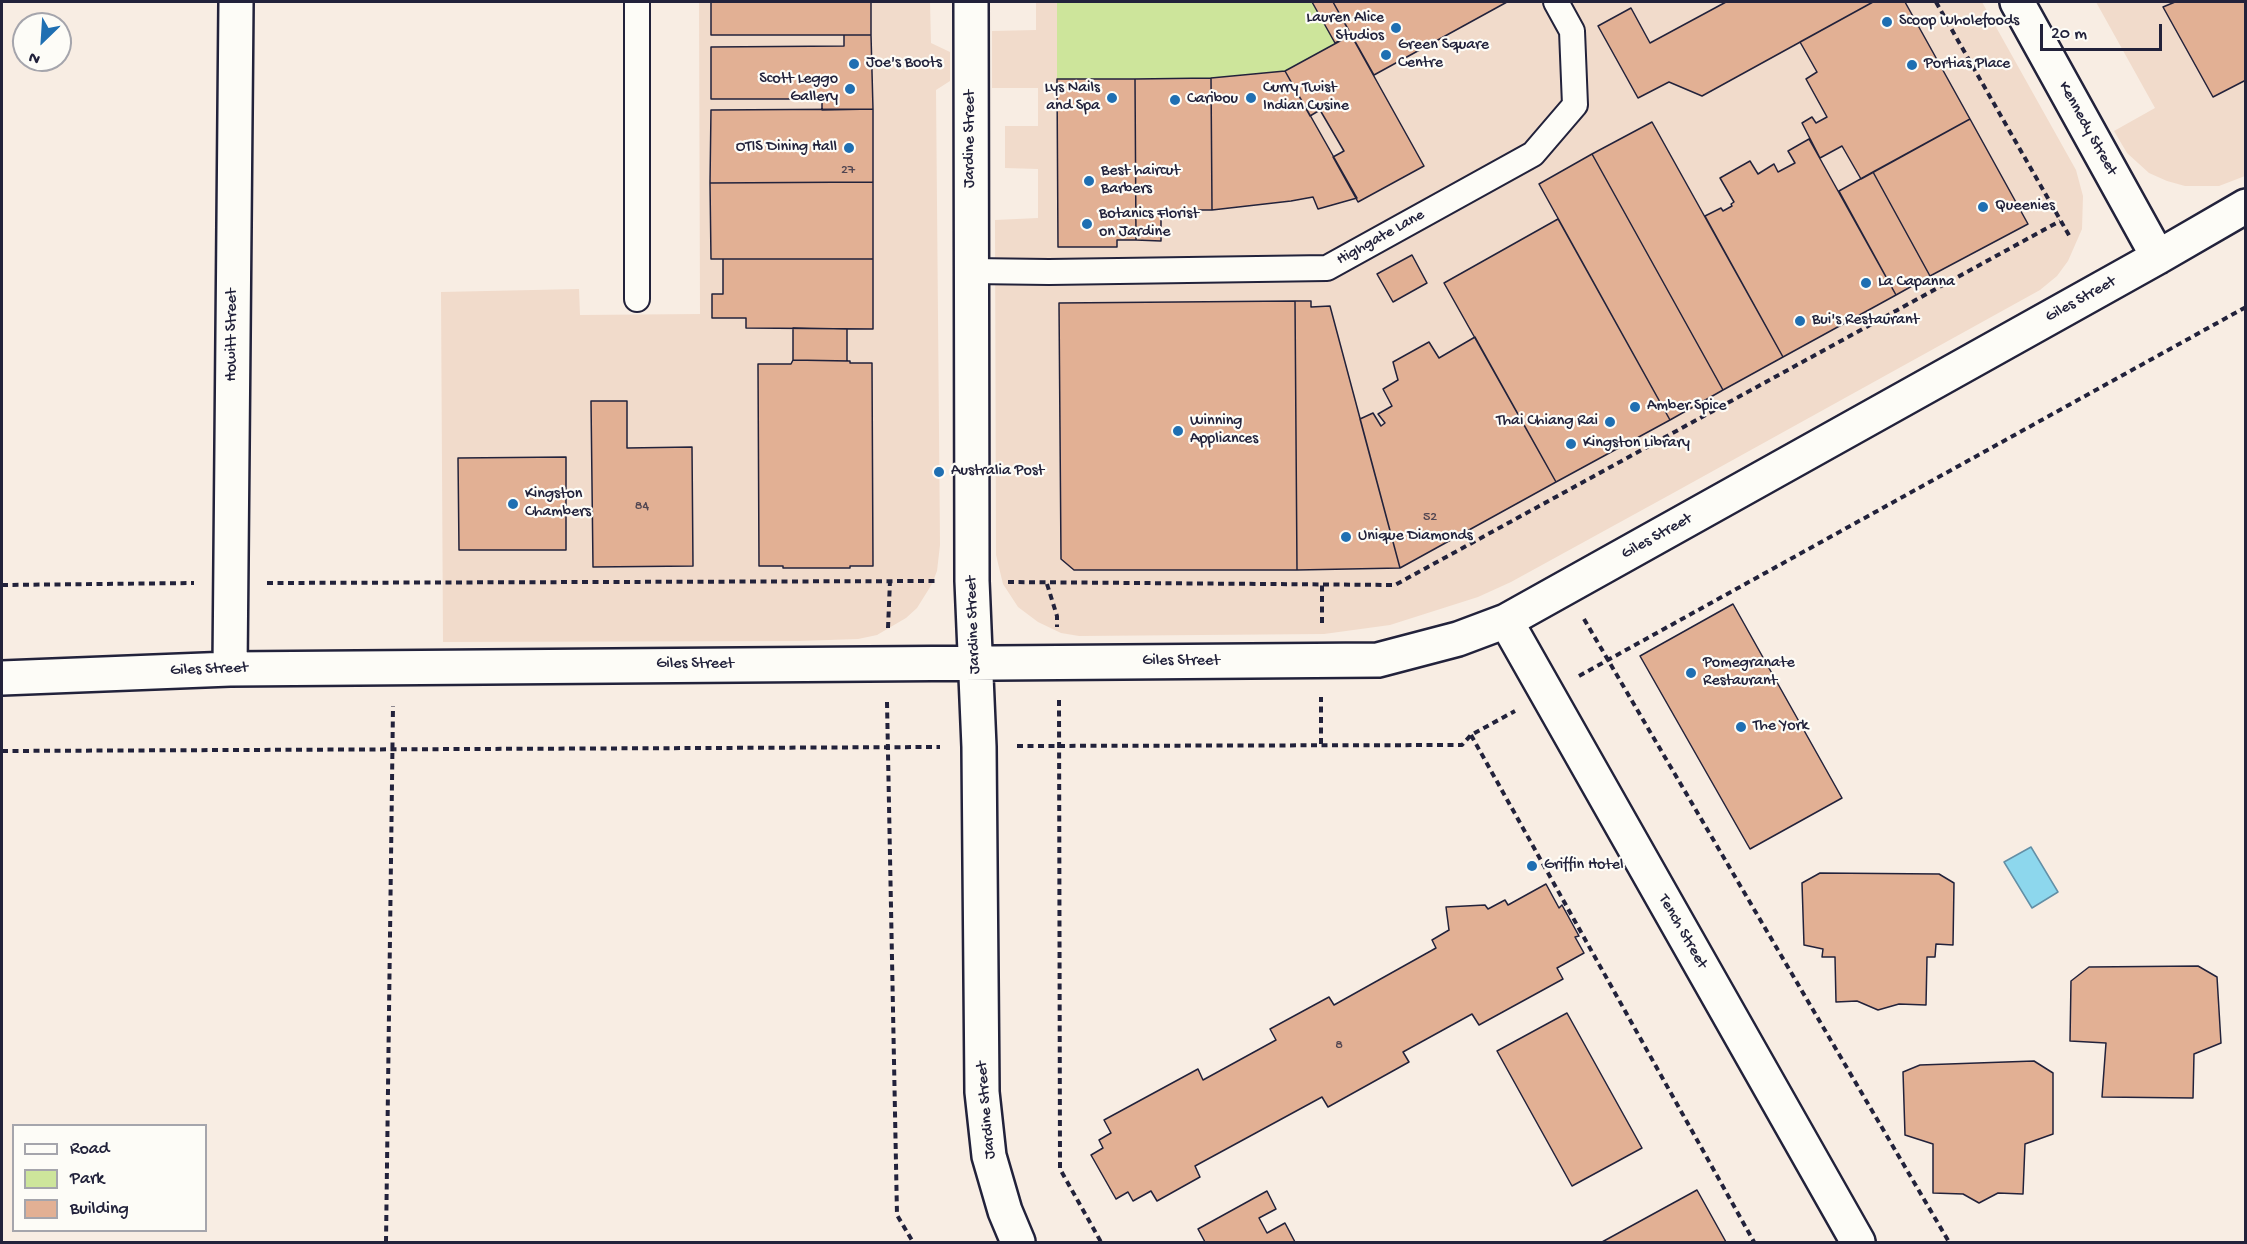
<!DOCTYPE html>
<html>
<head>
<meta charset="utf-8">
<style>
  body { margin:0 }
  #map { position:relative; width:2247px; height:1244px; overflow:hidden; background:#f8ede3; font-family:"Gochi Hand",sans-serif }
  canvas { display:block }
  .frame { position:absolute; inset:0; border:3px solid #22223b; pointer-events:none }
  .legend { position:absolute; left:12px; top:1124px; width:195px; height:108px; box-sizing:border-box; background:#fdfcf7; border:2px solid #a5a5ac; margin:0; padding:8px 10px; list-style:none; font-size:18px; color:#22223b }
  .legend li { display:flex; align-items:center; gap:12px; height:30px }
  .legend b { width:30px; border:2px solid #a5a5ac }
  .north { position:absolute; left:12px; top:12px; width:60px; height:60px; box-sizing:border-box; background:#fdfcf7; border:2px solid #a5a5ac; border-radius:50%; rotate:205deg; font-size:16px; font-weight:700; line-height:24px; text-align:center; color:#22223b }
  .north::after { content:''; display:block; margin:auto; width:21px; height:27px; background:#1f6fb2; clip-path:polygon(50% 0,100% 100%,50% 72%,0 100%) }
  .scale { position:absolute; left:2040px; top:24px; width:122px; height:27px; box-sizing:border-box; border:3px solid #22223b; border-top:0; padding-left:8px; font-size:18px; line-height:21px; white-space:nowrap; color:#22223b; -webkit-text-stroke:4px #fdfcf7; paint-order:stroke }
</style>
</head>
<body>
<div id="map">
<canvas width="2247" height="1244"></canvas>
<div class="frame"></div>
<ul class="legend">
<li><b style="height:8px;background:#fdfcf7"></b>Road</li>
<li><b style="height:16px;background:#cde59b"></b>Park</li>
<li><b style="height:16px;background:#e2b094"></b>Building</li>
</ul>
<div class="north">N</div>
<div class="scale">20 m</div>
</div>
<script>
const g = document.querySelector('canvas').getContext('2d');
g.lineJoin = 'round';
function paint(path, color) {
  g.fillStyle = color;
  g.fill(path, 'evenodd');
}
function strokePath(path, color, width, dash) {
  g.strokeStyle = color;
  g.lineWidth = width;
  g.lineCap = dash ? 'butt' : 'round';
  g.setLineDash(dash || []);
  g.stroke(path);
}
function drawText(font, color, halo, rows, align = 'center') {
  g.font = font + ' "Gochi Hand",sans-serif';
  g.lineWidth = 4.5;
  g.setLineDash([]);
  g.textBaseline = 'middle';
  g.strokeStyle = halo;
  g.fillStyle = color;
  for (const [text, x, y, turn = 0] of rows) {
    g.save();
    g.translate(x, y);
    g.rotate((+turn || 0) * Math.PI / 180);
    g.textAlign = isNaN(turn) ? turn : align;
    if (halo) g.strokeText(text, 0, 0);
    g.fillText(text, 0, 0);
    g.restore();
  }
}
paint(new Path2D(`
  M699,2H930L931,43L950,52V81L936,90L940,545L937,571L932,584L917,608L906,618L877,635L858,639L799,641L443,642L441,292L579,289L580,315L700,314Z
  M1036,2H1982L2076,170L2083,196L2082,229L2068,261L2057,276L2040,290L1675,492L1511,582L1478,597L1390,625L1324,634L1079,636L1061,633L1038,622L1018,607L1003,584L996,555L995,220L1038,218V169L1005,168V126H1038V88H992V31L1036,30Z
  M2096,2H2245V176L2219,186H2185L2167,181L2149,173L2127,153L2114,131L2155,108Z`), '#f1dbcb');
paint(new Path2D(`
  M1057,2H1333L1351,35L1285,71L1211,78L1057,79Z`), '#cde59b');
const water = new Path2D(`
  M2031,847L2058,892L2032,908L2004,862Z`);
paint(water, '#8dd7ed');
strokePath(water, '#628fa6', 1.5);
const building = new Path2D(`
  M711,2H871V35H711Z
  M1312,2H1333L1351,35L1335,43Z
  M1333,2H1507L1374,75Z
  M1726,2H1873L1702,96L1669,82L1638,98L1598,26L1631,8L1650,43Z
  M1873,2H1905L1970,119L1861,179L1842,146L1820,158L1802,123L1812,117L1816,123L1827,117L1806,79L1817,72L1800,42Z
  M2175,2H2246V80L2213,97L2163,7Z
  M844,35H871L873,109L822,110V99H711V47L844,46Z
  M1351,35L1424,166L1358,202L1333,157L1344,151L1320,110L1310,116L1285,71Z
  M1285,71L1357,198L1318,209L1313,197L1291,201L1212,210L1211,78Z
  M1211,78L1212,210H1161V241L1136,240L1135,79Z
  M1057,79H1135L1136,240H1117V247H1058Z
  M873,109V182L710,183L711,110Z
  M1970,119L2028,224L1930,276L1873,172Z
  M1652,122L1783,357L1723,390L1592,154Z
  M1809,139L1896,295L1783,357L1705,216L1721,208L1723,211L1732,206L1731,204L1734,202L1720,178L1750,161L1758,174L1774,164L1778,172L1795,163L1788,151Z
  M1592,154L1723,390L1670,420L1539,184Z
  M1873,172L1930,276L1896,295L1839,191Z
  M873,182V259H711L710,183Z
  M1558,219L1670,420L1556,482L1444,283Z
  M1412,255L1427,283L1393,302L1377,274Z
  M723,259H873V329L746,328V318H712V294H723Z
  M1295,301H1311V307L1330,306L1400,568L1297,570Z
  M1295,301L1297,570H1074L1061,559L1059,303Z
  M793,328L847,329V361L793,360Z
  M1475,337L1556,482L1400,568L1360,419L1373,413L1381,426L1385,423L1378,414L1392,406L1383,389L1398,380L1393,362L1429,342L1439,358Z
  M793,360L850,361V363H872L873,566H850V568H783V566H759L758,364H791Z
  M591,401H627V448L692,447L693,566L593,567Z
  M566,457V550H459L458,458Z
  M1733,604L1842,798L1750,849L1640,656Z
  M1820,873L1939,874L1954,883L1953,945L1936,944L1935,957H1927L1926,1005L1899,1004L1878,1010L1857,1001L1836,1002L1835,957H1822L1823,949L1804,945L1802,883Z
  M1546,884L1559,908L1562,905L1579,936L1575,937L1584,953L1557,968L1563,979L1479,1025L1472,1014L1403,1052L1409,1062L1328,1107L1322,1097L1195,1166L1200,1177L1157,1201L1151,1191L1133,1201L1128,1192L1116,1199L1091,1155L1103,1148L1099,1140L1111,1133L1104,1120L1198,1069L1203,1080L1276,1040L1270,1029L1329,997L1334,1005L1436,948L1432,940L1449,930L1446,907L1485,905L1488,909L1505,900L1508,905Z
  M2198,966L2217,977L2221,1043L2194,1054L2193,1098L2102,1097L2106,1043L2070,1041L2071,981L2089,967Z
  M1567,1013L1642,1148L1572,1186L1497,1051Z
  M2034,1061L2053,1073V1134L2025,1144L2023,1194L1998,1193L1979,1203L1963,1194L1933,1193V1144L1905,1135L1903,1072L1920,1065Z
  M1697,1190L1726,1242H1602Z
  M1267,1191L1276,1209L1259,1218L1267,1233L1285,1223L1295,1242H1205L1198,1229Z`);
paint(building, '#e2b094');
strokePath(building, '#22223b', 1.5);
const lane = new Path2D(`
  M971,271L1049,272L1327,268L1533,154L1575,105L1572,31L1556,2
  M637,299V2`);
const street = new Path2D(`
  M971,2L972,581L979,747L982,1092L989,1156L1005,1211L1018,1242
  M2017,2L2158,257
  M1506,621L1858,1242
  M230,669L236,2
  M2,678L230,669L1378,660L1458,639L1506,621L2158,257L2246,206`);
strokePath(lane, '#22223b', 28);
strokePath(street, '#22223b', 38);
strokePath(new Path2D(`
  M1936,2L2070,237
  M1008,582L1395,585L2060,221
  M267,583L935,581
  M1047,584L1057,616V627
  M2,585L194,583
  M1584,619L1949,1242
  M1322,623V584
  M888,628L890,581
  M1579,676L2246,307
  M1059,700L1060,1169L1101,1242
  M887,702L897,1215L913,1242
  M1471,735L1754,1242
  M1321,744V697
  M1017,746L1462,745L1471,735L1515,711
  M2,751L940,747
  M386,1242L393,706`), '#22223b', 4, [6, 4.5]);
strokePath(lane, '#fdfcf7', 24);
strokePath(street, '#fdfcf7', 33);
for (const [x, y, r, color] of [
  [1887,22,6,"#1f6fb2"],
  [1396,28,6,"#1f6fb2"],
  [1386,55,6,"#1f6fb2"],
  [854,64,6,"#1f6fb2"],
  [1912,65,6,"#1f6fb2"],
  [850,89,6,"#1f6fb2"],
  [1112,98,6,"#1f6fb2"],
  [1251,98,6,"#1f6fb2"],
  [1175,100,6,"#1f6fb2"],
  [849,148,6,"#1f6fb2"],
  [1089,181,6,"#1f6fb2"],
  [1983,207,6,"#1f6fb2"],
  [1087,224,6,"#1f6fb2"],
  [1866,283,6,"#1f6fb2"],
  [1800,321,6,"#1f6fb2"],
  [1635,407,6,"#1f6fb2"],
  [1610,422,6,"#1f6fb2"],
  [1178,431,6,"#1f6fb2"],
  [1571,444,6,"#1f6fb2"],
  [939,472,6,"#1f6fb2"],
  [513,504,6,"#1f6fb2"],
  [1346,537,6,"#1f6fb2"],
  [1691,673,6,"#1f6fb2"],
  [1741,727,6,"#1f6fb2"],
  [1532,866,6,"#1f6fb2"]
]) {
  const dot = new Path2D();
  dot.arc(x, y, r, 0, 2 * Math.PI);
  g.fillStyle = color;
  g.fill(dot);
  strokePath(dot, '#fdfcf7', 2);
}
drawText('14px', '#524651', null, [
  ["27",848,171],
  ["84",642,507],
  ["52",1430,518],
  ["8",1339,1046]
]);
drawText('16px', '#22223b', '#fdfcf7', [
  ["Lauren Alice",1384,19,"right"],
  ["Studios",1384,37,"right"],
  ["Scoop Wholefoods",1899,22],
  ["Green Square",1398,46],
  ["Centre",1398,64],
  ["Joe's Boots",866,64],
  ["Portias Place",1924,65],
  ["Scott Leggo",838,80,"right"],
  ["Gallery",838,98,"right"],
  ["Lys Nails",1100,89,"right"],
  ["and Spa",1100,107,"right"],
  ["Curry Twist",1263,89],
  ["Indian Cusine",1263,107],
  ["Caribou",1187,100],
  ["OTIS Dining Hall",837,148,"right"],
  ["Best haircut",1101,172],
  ["Barbers",1101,190],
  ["Queenies",1995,207],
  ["Botanics Florist",1099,215],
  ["on Jardine",1099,233],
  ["La Capanna",1878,283],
  ["Bui's Restaurant",1812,321],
  ["Amber Spice",1647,407],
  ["Winning",1190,422],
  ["Appliances",1190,440],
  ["Thai Chiang Rai",1598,422,"right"],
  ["Kingston Library",1583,444],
  ["Australia Post",951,472],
  ["Kingston",525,495],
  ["Chambers",525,513],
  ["Unique Diamonds",1358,537],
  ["Pomegranate",1703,664],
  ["Restaurant",1703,682],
  ["The York",1753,727],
  ["Griffin Hotel",1544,866]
], 'left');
drawText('16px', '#22223b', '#fdfcf7', [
  ["Kennedy Street",2087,129,61],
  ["Jardine Street",971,139,-90],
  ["Highgate Lane",1381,238,-29],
  ["Giles Street",2081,300,-29],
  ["Howitt Street",233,335,-90],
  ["Giles Street",1657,537,-29],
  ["Jardine Street",974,625,-92],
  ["Giles Street",1181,662],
  ["Giles Street",695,665],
  ["Giles Street",209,670,-2],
  ["Tench Street",1682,932,60],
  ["Jardine Street",987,1110,-95]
]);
</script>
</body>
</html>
